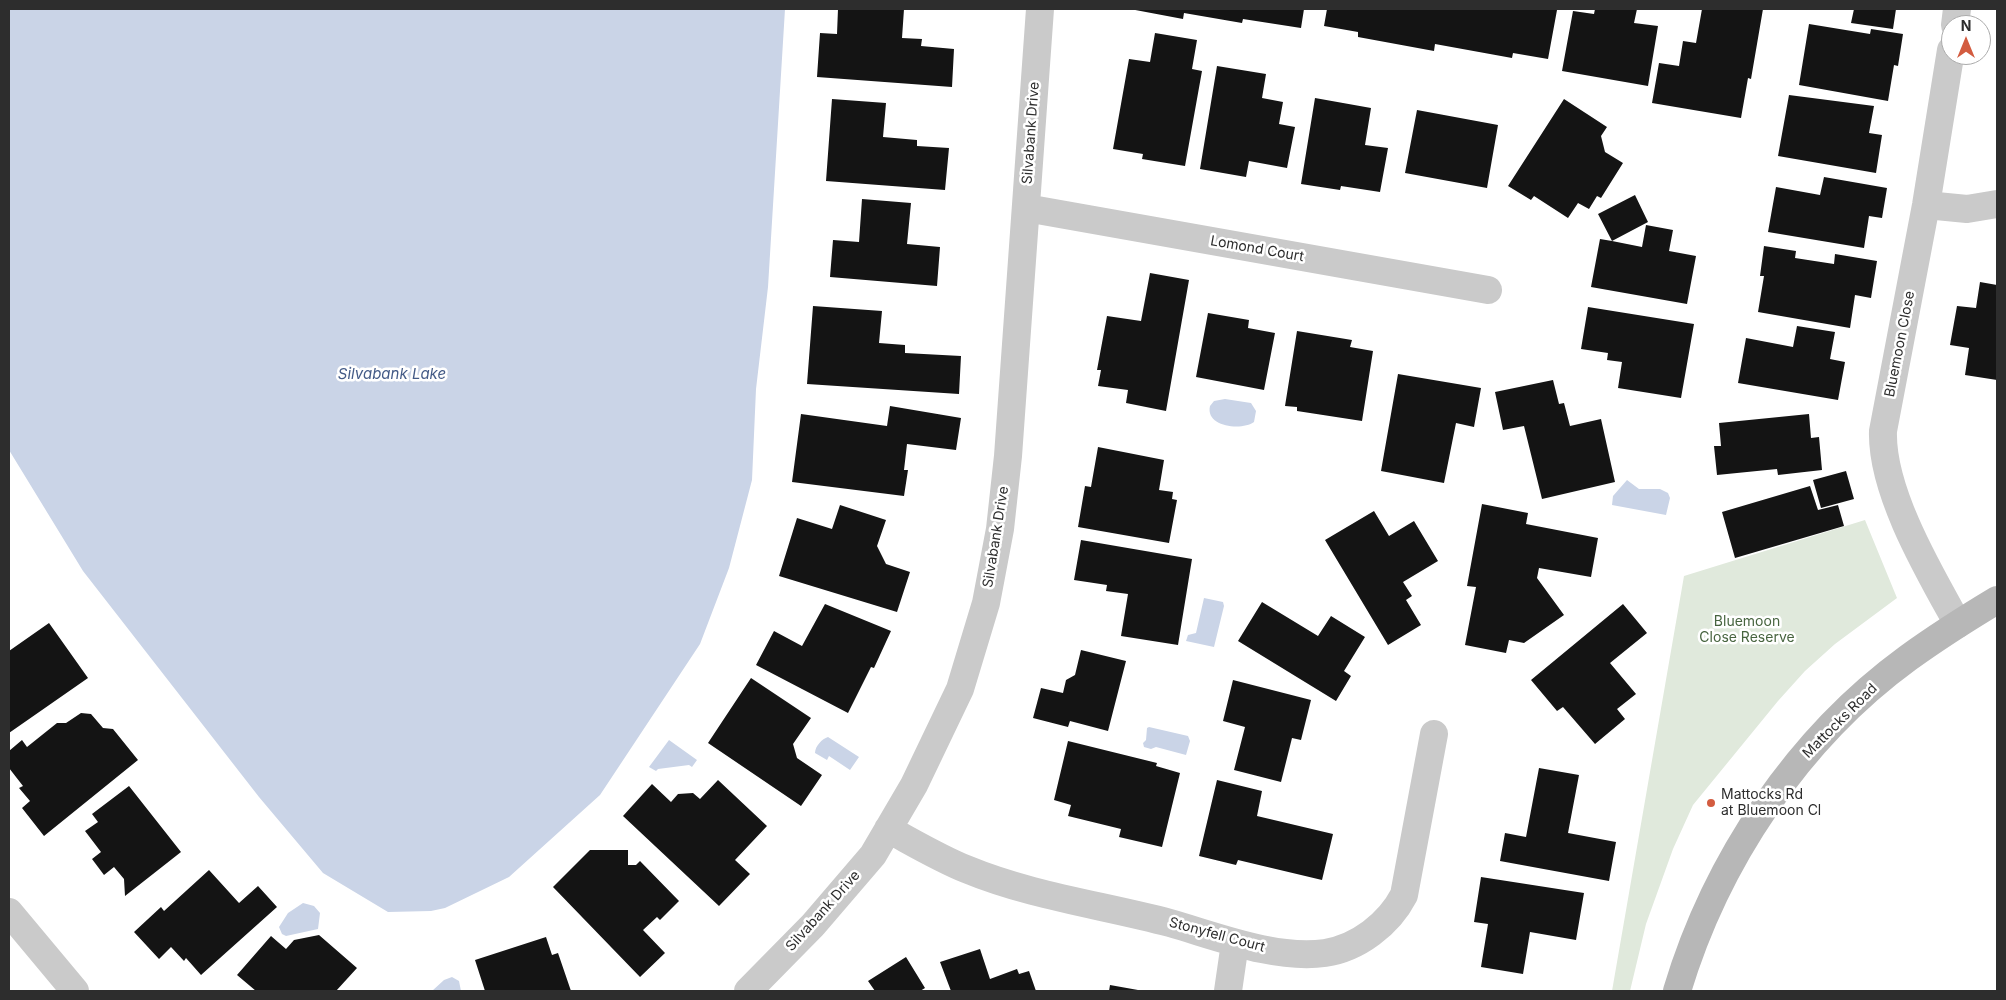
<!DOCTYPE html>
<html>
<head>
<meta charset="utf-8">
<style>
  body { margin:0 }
  #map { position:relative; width:2006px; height:1000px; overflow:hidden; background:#fff; font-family:Inter,sans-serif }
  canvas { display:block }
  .frame { position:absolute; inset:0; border:10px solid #2d2d2d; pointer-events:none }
  .north { position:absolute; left:1941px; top:15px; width:50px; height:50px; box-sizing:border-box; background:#fff; border:1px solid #ababab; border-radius:50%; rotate:0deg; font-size:14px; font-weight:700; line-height:20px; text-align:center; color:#2d2d2d }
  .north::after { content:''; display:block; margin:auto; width:18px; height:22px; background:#d35c40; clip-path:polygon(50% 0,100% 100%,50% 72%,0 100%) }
</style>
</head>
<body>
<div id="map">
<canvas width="2006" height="1000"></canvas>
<div class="frame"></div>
<div class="north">N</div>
</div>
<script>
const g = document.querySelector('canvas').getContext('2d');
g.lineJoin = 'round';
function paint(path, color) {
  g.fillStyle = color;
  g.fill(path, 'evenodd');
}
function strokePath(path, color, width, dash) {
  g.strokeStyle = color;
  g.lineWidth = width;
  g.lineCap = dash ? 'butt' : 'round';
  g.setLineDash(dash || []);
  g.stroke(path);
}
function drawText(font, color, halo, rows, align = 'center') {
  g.font = font + ' Inter,sans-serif';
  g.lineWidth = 5;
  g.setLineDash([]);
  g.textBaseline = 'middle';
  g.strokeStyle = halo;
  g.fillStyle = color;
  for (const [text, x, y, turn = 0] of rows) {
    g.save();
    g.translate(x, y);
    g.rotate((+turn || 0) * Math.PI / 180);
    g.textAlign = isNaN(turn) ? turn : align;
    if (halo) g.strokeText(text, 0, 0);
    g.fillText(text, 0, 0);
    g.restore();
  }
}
paint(new Path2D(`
  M1865,520L1897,598L1835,644L1805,671L1778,701L1693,805L1673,849L1646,924L1630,991H1612L1684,576Z`), '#e0e9dc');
paint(new Path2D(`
  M9,9H785L768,287L756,389L752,480L729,568L700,644L600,795L509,877L445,908L431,911L388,912L323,873L259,797L83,571L9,450Z
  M1225,399L1251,403L1256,411L1254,422C1242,431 1205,427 1210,406L1214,401Z
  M1627,480L1639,489H1660L1668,493L1670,498L1666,515L1612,505L1613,496Z
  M1204,598L1223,602L1224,606L1214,647L1186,641L1188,635L1196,633Z
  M1149,727L1188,736L1190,741L1186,755L1156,747L1151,749L1144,747L1143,743L1146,740L1147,728Z
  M828,737L859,757L850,770L829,756L827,760L815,753C815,746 822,739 828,737Z
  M669,740L697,760L692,767L689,765L658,769L656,771L649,767Z
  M303,903L314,906L320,913L318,929L286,936L282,934L279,927L288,913Z
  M452,977L459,981L461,991H432L444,980Z`), '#cad4e7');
paint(new Path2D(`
  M838,9H904L902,38L922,39L921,46L954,49L952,87L817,77L820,33L837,34Z
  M1130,9H1304L1301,28L1243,19L1242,23L1184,13L1183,19Z
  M1327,9H1550L1557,10L1548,59L1513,53L1512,58L1435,44L1434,51L1358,37V32L1324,26Z
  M1595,9H1637L1634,23L1658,26L1648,86L1562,71L1573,11L1594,14Z
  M1702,9H1763L1751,79L1748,78L1741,118L1652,103L1659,63L1679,66L1683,41L1696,43Z
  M1854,9H1896L1893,29L1851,23Z
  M1809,24L1870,34L1871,29L1903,34L1898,66L1894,65L1888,101L1799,85Z
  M1155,33L1197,40L1192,69L1202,71L1185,166L1142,159L1143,154L1113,149L1129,59L1150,62Z
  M1217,66L1266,74L1262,98L1283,102L1279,124L1295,127L1287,168L1249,161L1246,177L1200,169Z
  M1789,95L1874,106L1869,133L1882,135L1876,173L1778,156Z
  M1315,98L1371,108L1365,145L1388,148L1380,192L1341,186L1340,190L1301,184Z
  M832,99L886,103L883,137L917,140V146L949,148L945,190L826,181Z
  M1564,99L1607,127L1601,136L1605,152L1623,163L1601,198L1597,196L1589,209L1578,203L1568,218L1534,196L1531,200L1508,186Z
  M1417,110L1498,125L1487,188L1405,173Z
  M1824,177L1887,188L1882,218L1869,216L1864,248L1768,232L1776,187L1820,195Z
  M1635,195L1648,222L1612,241L1642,247L1646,225L1673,230L1669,251L1696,256L1687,304L1591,287L1600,239L1612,241L1598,214Z
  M862,199L911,203L907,244L940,247L937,286L830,277L833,240L859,242Z
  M1764,246L1796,251L1795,258L1834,264L1835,254L1877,261L1871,298L1855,295L1850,328L1758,312L1764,276H1760Z
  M1150,273L1189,280L1166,411L1126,403L1128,390L1098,386L1101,370H1097L1107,316L1141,321Z
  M1980,282L1997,285V380L1965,375L1969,348L1950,345L1957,306L1976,308Z
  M813,306L882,311L879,343L905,345V353L961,356L959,394L807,384Z
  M1588,307L1694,324L1681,398L1618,388L1622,362L1607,360L1608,353L1581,349Z
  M1208,313L1249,320L1248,328L1275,333L1264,390L1196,377Z
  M1797,326L1835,332L1830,359L1845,362L1838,400L1738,383L1746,338L1793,347Z
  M1297,331L1352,340L1350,347L1373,351L1362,421L1297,411V407L1285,406Z
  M1398,374L1481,388L1474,427L1456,423L1444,483L1381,471Z
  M1553,380L1559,404L1564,403L1570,426L1601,419L1615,482L1542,499L1524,426L1503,430L1495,392Z
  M890,406L961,418L956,450L907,444L904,470H908L904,496L792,482L801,414L887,426Z
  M1809,414L1811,438L1819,437L1822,470L1778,475L1777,469L1717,475L1714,446H1721L1719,423Z
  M1098,447L1164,460L1159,490L1173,492L1172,499L1177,500L1169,543L1078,527L1085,486L1091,487Z
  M1846,471L1854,499L1821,508L1813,480Z
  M1810,486L1818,510L1838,505L1844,526L1735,558L1722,512Z
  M1482,504L1528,513L1526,524L1598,538L1591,577L1539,568L1537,578L1564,615L1524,643L1509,640L1506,653L1465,645L1476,587L1467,586Z
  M840,505L886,520L877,546L886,564L910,572L897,612L779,576L797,518L832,529Z
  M1374,511L1389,536L1414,521L1438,561L1403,582L1412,596L1406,600L1421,625L1388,645L1325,540Z
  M1081,540L1192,559L1178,645L1121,636L1128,594L1106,591L1107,585L1074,580Z
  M1262,602L1318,636L1331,616L1365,637L1344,671L1351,676L1336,701L1238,641Z
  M825,604L891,631L874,668L871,667L848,713L756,665L774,631L802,646Z
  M1623,604L1647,633L1610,663L1636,694L1617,709L1625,719L1595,744L1563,707L1557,711L1531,680Z
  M49,623L88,678L9,733V651Z
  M1081,650L1126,661L1108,731L1070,721L1068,727L1033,718L1041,688L1063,693L1066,680L1075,675Z
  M751,678L811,718L793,744L797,758L822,775L801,806L708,743Z
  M1233,680L1311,700L1301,740L1292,738L1281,782L1234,770L1245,727L1223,721Z
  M81,713L91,714L103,728L113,729L138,760L44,836L22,808L30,801L19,788L23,786L9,768V751L22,740L27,747L57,723H66Z
  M1068,741L1157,763L1156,766L1180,773L1162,847L1119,837L1121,829L1068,816L1071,805L1054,800Z
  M1539,768L1579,775L1568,833L1616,842L1609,881L1500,861L1505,833L1526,837Z
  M718,780L767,826L735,860L750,874L719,906L623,816L652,784L671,802L678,794L693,793L700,799Z
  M1217,780L1262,791L1257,816L1333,834L1322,880L1238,860L1236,865L1199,856Z
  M129,786L181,852L125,896L124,879L114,867L104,875L92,859L101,852L85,831L98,822L92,814Z
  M590,850H628V865H636L640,861L679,901L660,920L657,917L643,930L665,953L640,977L553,887Z
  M209,870L239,903L258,886L277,907L201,975L186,958L184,961L171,947L159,959L134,932L161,907L164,911Z
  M1481,877L1584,893L1576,940L1530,932L1523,974L1481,967L1488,924L1474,922Z
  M319,935L357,968L336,991H256L237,975L271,936L286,949L294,940Z
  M546,937L552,955L558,953L571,991H485L475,960Z
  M980,949L990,979L1017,969L1019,974L1029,971L1036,991H951L940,962Z
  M906,957L925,988L920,991H875L868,981Z
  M1110,985L1138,990V991H1109Z`), '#141414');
strokePath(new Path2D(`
  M1955,25L1957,9
  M1951,50L1926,205L1883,431C1881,491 1929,572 1958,624
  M1926,205L1967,209L1997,204
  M1026,208L1488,290
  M888,829C914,843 939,858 966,869C1031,896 1102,905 1170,923C1216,936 1276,960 1325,953C1358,948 1389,924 1404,895L1434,734
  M9,912L75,991
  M748,991L813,925L873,855L914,785L960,689L986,603L1000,529L1008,456L1040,9
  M1228,991L1235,943`), '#cacaca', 28);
strokePath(new Path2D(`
  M1677,991C1716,861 1798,738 1908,658C1937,637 1967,618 1997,600`), '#b7b7b7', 28);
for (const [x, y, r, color] of [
  [1711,803,5,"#d35c40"]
]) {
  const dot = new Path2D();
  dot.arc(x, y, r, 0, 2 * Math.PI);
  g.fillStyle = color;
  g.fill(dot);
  strokePath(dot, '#fff', 2);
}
drawText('14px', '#2d2d2d', '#fff', [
  ["Silvabank Drive",1031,133,-86],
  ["Lomond Court",1257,249,10],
  ["Bluemoon Close",1900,344,-79],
  ["Silvabank Drive",996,537,-81],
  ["Mattocks Road",1840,721,-45],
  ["Silvabank Drive",823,911,-48],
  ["Stonyfell Court",1217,935,15]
]);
drawText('14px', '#47643f', '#fff', [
  ["Bluemoon",1747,622],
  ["Close Reserve",1747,638]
]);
drawText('14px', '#2d2d2d', '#fff', [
  ["Mattocks Rd",1721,795],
  ["at Bluemoon Cl",1721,811]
], 'left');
drawText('italic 15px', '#445b87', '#fff', [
  ["Silvabank Lake",392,374]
]);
</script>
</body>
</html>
